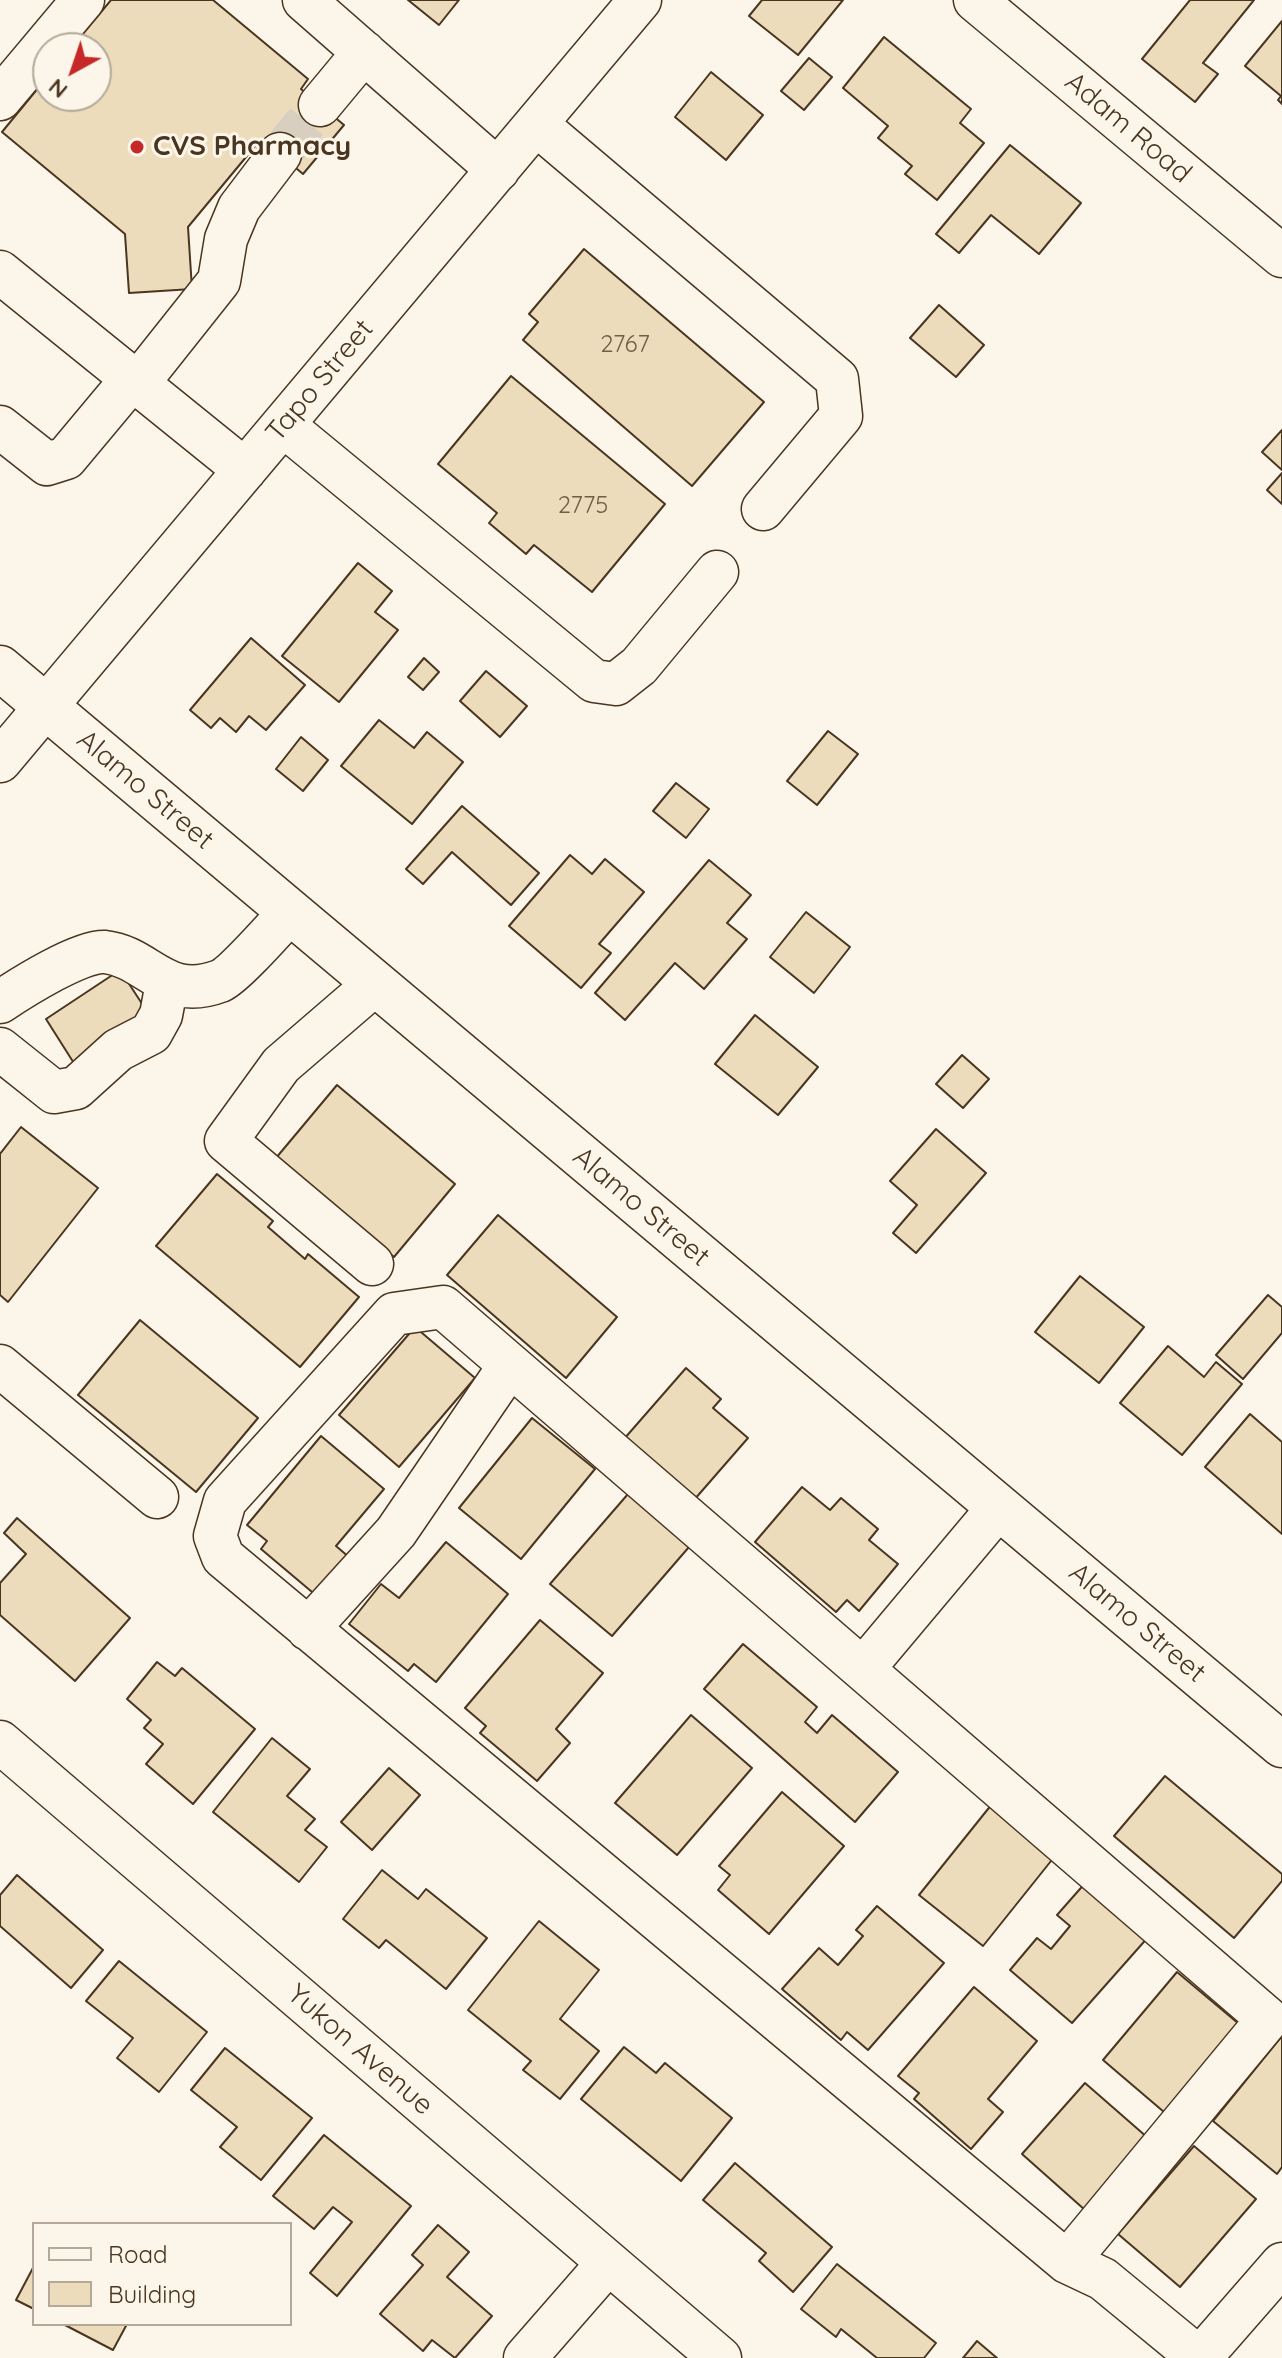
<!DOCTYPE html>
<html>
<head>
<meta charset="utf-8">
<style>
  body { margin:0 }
  #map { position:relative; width:1282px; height:2358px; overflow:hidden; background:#fbf6e9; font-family:Quicksand,sans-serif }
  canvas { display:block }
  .legend { position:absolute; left:32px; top:2222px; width:260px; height:104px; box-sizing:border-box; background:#fbf6e9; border:2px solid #b4a999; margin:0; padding:10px 14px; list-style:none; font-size:24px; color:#4a3520 }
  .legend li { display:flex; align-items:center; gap:16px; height:40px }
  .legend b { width:40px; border:2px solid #b4a999 }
  .north { position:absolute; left:32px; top:32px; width:80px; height:80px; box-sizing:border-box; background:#fbf6e9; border:2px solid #b4a999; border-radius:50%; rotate:220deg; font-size:22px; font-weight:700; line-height:32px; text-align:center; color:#4a3520 }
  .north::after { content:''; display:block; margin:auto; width:28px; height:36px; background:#c62828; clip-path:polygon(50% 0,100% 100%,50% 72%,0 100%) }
</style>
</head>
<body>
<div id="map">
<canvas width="1282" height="2358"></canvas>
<ul class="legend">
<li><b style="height:10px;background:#fbf6e9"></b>Road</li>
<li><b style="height:22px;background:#ecdcbc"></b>Building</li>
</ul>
<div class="north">N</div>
</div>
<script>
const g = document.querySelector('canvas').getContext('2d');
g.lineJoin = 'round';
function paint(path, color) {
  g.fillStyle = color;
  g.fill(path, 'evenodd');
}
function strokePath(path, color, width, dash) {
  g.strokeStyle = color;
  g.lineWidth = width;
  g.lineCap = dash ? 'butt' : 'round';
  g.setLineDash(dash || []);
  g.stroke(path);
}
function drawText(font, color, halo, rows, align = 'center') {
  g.font = font + ' Quicksand,sans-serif';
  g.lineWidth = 6;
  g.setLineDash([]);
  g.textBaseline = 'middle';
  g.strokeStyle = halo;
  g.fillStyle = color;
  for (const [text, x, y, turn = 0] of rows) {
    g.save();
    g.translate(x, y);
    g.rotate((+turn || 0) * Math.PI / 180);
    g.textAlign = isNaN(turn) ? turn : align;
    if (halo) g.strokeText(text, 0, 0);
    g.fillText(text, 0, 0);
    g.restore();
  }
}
const building = new Path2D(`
  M111,0H213L308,79L301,89L344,125L303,174L261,139L188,227L192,289L129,293L125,234L2,132L48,76V96H96V48H71Z
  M408,0H459L439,25Z
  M762,0H843L798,55L749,16Z
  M1190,0H1254L1203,63L1218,74L1195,102L1142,59Z
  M1282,21V104L1278,100L1281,96L1245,66Z
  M884,37L971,109L960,123L984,143L937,200L905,174L912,166L878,138L888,126L843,88Z
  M809,58L832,77L804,110L781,91Z
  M711,72L763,115L726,160L675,117Z
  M1010,145L1081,203L1039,254L991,215L959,253L936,234Z
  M584,249L764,402L692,486L523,340L538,322L529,314Z
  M939,305L984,345L956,377L910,338Z
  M511,376L665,504L592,592L534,545L526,554L489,523L497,513L438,464Z
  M1282,430V470L1262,452Z
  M1282,473V504L1267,490Z
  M358,563L392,591L375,612L398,630L339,702L282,656Z
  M251,638L305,685L266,730L249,716L236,732L220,718L211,728L190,710Z
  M424,658L439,672L423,690L408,677Z
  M486,671L527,706L500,737L460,701Z
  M379,720L414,748L427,732L463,762L412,824L341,766Z
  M828,731L858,754L817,805L787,781Z
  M301,737L328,760L303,791L276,769Z
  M676,783L709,809L686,838L653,811Z
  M462,806L539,873L511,905L452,852L423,884L406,869Z
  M570,855L592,874L605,859L644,892L599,944L611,953L581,988L509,926Z
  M709,860L751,895L727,923L747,939L704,989L675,963L625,1020L595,993Z
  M806,912L850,947L814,993L770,957Z
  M120,970L152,1019L77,1068L46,1019Z
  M755,1015L818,1067L778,1115L715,1064Z
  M962,1055L989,1079L963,1108L936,1084Z
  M337,1085L455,1184L394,1257L276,1158Z
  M21,1127L98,1188L8,1302L0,1295V1154Z
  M936,1129L986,1173L916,1253L893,1233L917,1205L890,1181Z
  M217,1174L273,1221L268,1227L305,1259L308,1254L359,1297L300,1367L156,1246Z
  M498,1215L617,1317L566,1378L447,1275Z
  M1080,1276L1144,1327L1099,1383L1035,1332Z
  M1268,1295L1282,1307V1333L1243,1379L1216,1355Z
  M140,1320L258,1418L196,1492L78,1395Z
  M415,1327L475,1378L399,1467L339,1415Z
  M1168,1346L1204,1377L1216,1362L1242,1384L1182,1455L1120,1403Z
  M686,1368L721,1399L713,1408L748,1438L694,1500L624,1439Z
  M1250,1414L1282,1442V1534L1205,1467Z
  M532,1418L595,1469L521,1559L459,1508Z
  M321,1436L384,1489L336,1546L350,1558L318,1597L261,1549L267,1541L247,1525Z
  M802,1487L830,1510L841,1498L878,1529L869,1540L898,1564L859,1611L847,1600L836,1612L755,1542Z
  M628,1494L689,1547L612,1636L550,1584Z
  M17,1518L130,1618L75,1681L0,1615V1583L26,1554L4,1533Z
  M446,1542L508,1594L436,1682L414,1664L408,1671L349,1624L381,1584L399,1598Z
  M540,1620L603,1673L556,1729L570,1743L537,1781L480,1733L486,1726L465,1708Z
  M743,1644L817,1707L805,1722L817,1733L832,1715L898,1772L855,1822L704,1689Z
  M157,1662L175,1676L182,1668L255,1729L193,1804L146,1764L163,1744L144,1728L151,1720L127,1699Z
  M691,1715L752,1768L677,1855L615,1803Z
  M272,1738L310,1769L287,1796L315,1819L305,1830L327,1847L299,1882L213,1812Z
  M389,1768L420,1795L372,1850L341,1822Z
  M1165,1776L1282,1874V1881L1234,1938L1114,1836Z
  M782,1792L844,1846L769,1934L718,1890L730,1875L719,1866Z
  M992,1804L1055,1856L983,1946L919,1895Z
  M382,1870L418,1899L426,1889L487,1938L446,1989L386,1940L379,1948L343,1919Z
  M17,1875L103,1950L71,1988L0,1926V1895Z
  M1087,1881L1150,1935L1072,2023L1010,1970L1037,1938L1051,1949L1070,1926L1057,1915Z
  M877,1906L944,1963L868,2050L847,2032L841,2040L782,1989L819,1948L838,1965L863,1936L856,1930Z
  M539,1921L599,1970L560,2019L599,2051L560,2099L523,2070L531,2061L468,2010Z
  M119,1961L207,2032L159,2092L117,2058L133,2038L86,2001Z
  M1177,1972L1239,2024L1164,2112L1103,2060Z
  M974,1987L1037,2041L988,2099L1003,2112L971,2149L914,2099L919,2093L898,2076Z
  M1282,2036V2167L1277,2174L1213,2121Z
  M624,2047L656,2073L665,2063L732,2118L681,2181L581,2099Z
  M225,2048L312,2118L261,2180L220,2147L237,2127L191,2090Z
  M1085,2083L1148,2138L1085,2210L1022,2154Z
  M324,2135L411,2206L337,2296L310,2273L352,2222L333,2207L314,2229L273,2196Z
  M1194,2146L1256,2199L1180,2287L1118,2234Z
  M735,2163L832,2247L793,2292L759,2261L766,2253L703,2200Z
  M438,2225L469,2252L447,2277L492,2316L455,2358L432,2340L423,2351L380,2314L423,2265L412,2255Z
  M837,2264L936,2343L924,2358H877L841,2329L836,2337L801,2309Z
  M34,2266V2309L16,2300Z
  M63,2324H127L113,2350Z
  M977,2341L997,2358H963Z`);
paint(building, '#ecdcbc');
strokePath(building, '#4a3520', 2);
strokePath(new Path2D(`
  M280,154L320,105`), '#d8cfc1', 42, [42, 21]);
const minor = new Path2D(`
  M304,0L498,170
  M975,0L1282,256
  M0,99L83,0
  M320,105L364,52
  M536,124L837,379L841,416L763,509
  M0,272L245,470
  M138,383L219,281L226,239L239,208L280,154
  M283,425L594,681L616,684L639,666L717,572
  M0,427L47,464L66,458L132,379
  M0,761L640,0
  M0,1002C21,988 81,950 105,952C149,957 164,1002 220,981C234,975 277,926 290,912
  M0,1049L54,1092L76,1088L118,1050L151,1033L161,1015L167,983
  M372,1264L226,1141L281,1065L375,984
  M0,1366L157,1497
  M308,1629L396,1532L510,1365
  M863,1669L999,1507
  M0,1742L720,2358
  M1067,2262L1268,2019L443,1307L394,1314L225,1501L215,1536L223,1557L1067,2262L1103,2279L1199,2358
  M525,2358L608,2263
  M1200,2358L1282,2264`);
const major = new Path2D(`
  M0,668L1282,1745`);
strokePath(minor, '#4a3520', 45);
strokePath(major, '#4a3520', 47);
strokePath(minor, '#fbf6e9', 42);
strokePath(major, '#fbf6e9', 44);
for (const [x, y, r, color] of [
  [137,147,8,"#c62828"]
]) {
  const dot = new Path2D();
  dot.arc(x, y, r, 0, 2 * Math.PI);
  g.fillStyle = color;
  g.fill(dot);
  strokePath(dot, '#fbf6e9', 3);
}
drawText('24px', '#725f47', null, [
  ["2767",625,345],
  ["2775",583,506]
]);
drawText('28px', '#4a3520', '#fbf6e9', [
  ["Adam Road",1128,128,40],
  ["Tapo Street",320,381,-50],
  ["Alamo Street",145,790,40],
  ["Alamo Street",641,1207,40],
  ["Alamo Street",1137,1623,40],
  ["Yukon Avenue",360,2050,41]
]);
drawText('bold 28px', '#4a3520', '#fbf6e9', [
  ["CVS Pharmacy",153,147]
], 'left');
</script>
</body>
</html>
